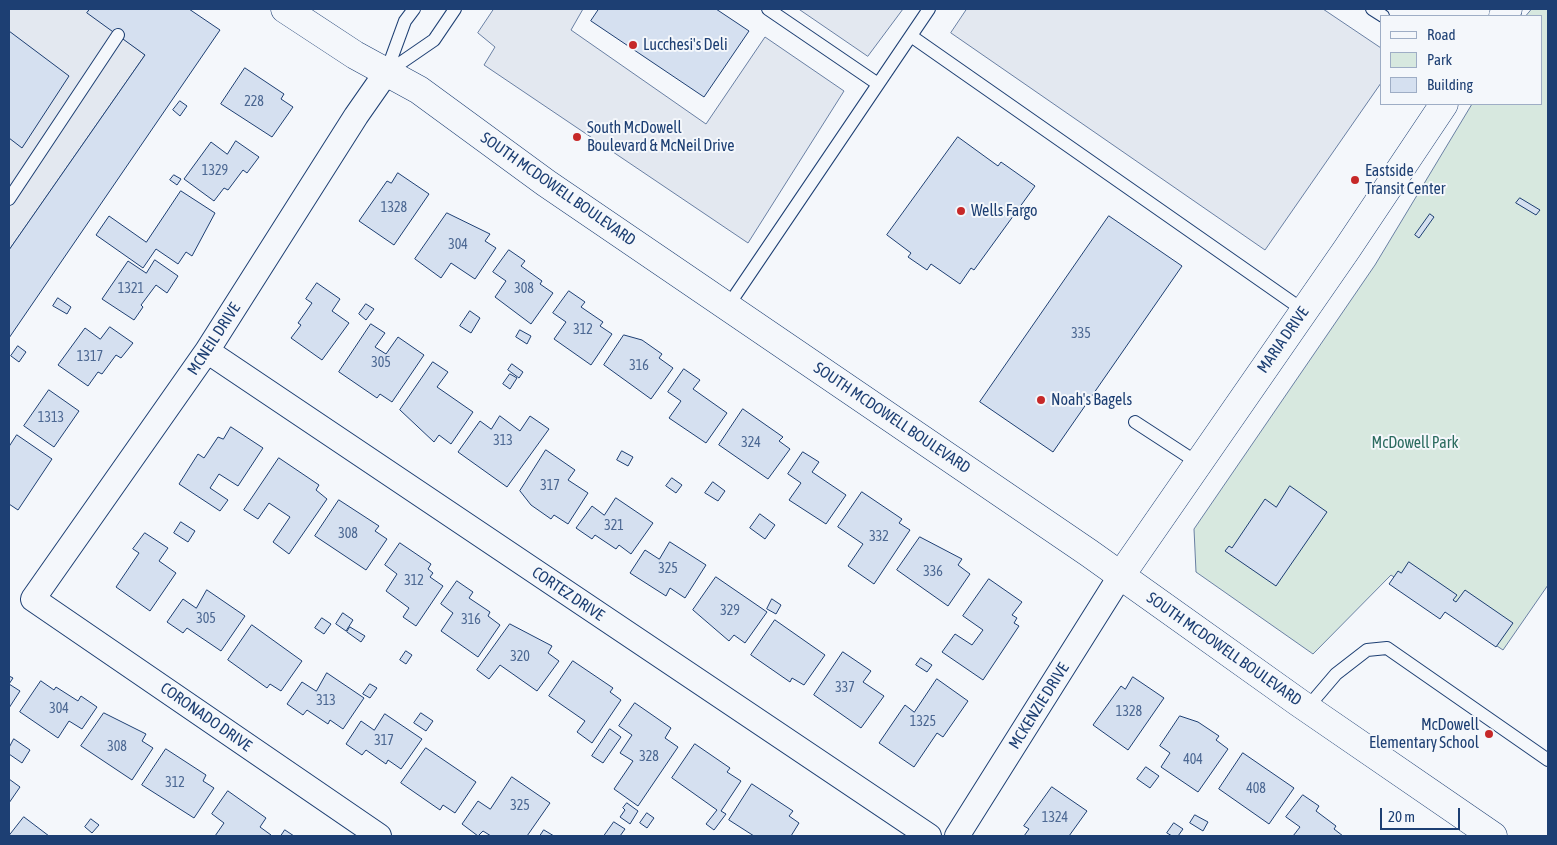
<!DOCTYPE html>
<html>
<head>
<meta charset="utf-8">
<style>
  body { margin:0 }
  #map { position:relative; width:1557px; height:845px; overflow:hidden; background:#f4f7fb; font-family:"Asap Condensed",sans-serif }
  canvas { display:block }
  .frame { position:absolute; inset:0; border:10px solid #1d3f73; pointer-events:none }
  .legend { position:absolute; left:1380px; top:15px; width:162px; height:90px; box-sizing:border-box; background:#f4f7fb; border:1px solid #9eadc5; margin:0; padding:6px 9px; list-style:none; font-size:15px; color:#1d3f73 }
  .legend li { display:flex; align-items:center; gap:10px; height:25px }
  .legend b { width:25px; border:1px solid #9eadc5 }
  .scale { position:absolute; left:1380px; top:808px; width:80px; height:22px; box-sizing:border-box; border:2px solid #1d3f73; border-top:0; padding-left:6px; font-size:15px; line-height:18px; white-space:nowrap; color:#1d3f73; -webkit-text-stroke:4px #f4f7fb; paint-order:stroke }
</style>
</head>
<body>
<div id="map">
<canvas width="1557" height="845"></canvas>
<div class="frame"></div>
<ul class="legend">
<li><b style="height:6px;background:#f4f7fb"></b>Road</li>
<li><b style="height:14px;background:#d7e8df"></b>Park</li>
<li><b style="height:14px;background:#d5e0f0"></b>Building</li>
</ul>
<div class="scale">20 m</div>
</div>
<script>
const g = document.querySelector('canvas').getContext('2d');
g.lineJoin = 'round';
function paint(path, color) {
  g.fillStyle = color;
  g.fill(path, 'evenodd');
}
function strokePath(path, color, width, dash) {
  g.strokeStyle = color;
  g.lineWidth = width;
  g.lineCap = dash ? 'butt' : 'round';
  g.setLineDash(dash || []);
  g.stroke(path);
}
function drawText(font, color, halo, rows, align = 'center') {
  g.font = font + ' "Asap Condensed",sans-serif';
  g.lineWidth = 4;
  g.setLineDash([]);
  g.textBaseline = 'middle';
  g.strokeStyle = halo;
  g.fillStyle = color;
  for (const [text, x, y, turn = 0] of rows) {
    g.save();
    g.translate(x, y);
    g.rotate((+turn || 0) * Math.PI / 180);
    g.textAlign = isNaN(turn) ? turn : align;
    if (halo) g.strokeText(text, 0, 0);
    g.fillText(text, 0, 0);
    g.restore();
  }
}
const green = new Path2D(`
  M1532,9H1548V585L1503,650L1391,575L1313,654L1196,572L1194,529L1375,265L1472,104H1541V16H1526Z`);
paint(green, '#d7e8df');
strokePath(green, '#687fa3', 1);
const parking = new Path2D(`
  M9,9H90L88,12L145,55L9,250Z
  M494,9H583L571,30L706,124L765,37L844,91L748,243L484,65L495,47L478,33Z
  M799,9H903L868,56Z
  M967,9H1323L1381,48V83L1265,250L951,33Z`);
paint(parking, '#e3e8f0');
strokePath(parking, '#687fa3', 1);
const building = new Path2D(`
  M90,9H189L220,30L9,338V250L145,55L87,13Z
  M599,9H716L749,31L704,97L591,21Z
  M9,31L69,76L22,148L9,138Z
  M245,68L284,94L281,99L293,107L272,137L221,104Z
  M180,101L187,106L180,116L173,110Z
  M958,137L998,166L1001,162L1035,186L974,270L971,268L960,284L931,264L927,270L908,257L911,253L887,235Z
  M236,141L259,157L247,173L243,170L228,190L224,188L214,201L184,179L211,142L227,154Z
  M398,173L429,194L394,245L359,221L387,181L391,183Z
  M174,175L181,179L177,185L170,180Z
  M181,191L215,213L192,256L186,252L178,264L156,249L143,268L96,235L109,216L146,242Z
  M1520,198L1540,210L1536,215L1516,203Z
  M447,213L490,234L485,241L496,248L475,279L451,263L441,278L415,259Z
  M1430,214L1434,217L1419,238L1415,235Z
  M1109,216L1182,266L1053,452L980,402Z
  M509,250L525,261L521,266L542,281L540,284L553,293L531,324L495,297L506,281L493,272Z
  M155,260L178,276L167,293L156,285L141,305L143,307L134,320L102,299L128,261L146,273Z
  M317,283L340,299L332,311L349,323L322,360L291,338L301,325L298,323L312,303L306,299Z
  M569,291L585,302L581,307L603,322L600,326L612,334L591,365L554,339L566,322L553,313Z
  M58,298L71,307L67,314L53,306Z
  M366,304L374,309L366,320L359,314Z
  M470,311L480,318L471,333L460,326Z
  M371,324L385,333L375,347L386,354L398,337L424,355L392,402L380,394L377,398L339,372Z
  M110,327L133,343L121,358L116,355L102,374L98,372L88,386L58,365L85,328L100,339Z
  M520,330L531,336L527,344L516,337Z
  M624,335L642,340L662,354L659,358L673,368L651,399L604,365Z
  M18,346L26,352L19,362L11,356Z
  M433,362L448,372L437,387L473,412L451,444L439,435L434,442L400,410Z
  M512,364L523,372L519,378L508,370Z
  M684,369L700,380L693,389L727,413L706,443L669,418L681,401L668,392Z
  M510,374L517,378L510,389L503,384Z
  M49,390L79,411L54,447L24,426Z
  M743,409L783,437L779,441L790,449L768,479L719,445Z
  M500,416L520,431L530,416L549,429L507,487L458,452L480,421L491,429Z
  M231,427L263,448L238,486L219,474L210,488L228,500L220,511L179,484L198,454L204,458L218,437L223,439Z
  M17,435L52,459L18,510L9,504V447Z
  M546,450L575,470L568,480L588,493L568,524L554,515L551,519L531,505L520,491Z
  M622,451L633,457L628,466L617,460Z
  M803,452L819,462L812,472L846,495L826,524L789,500L801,483L788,474Z
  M279,458L319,485L316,490L327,499L289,554L273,542L290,517L269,503L258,519L244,510Z
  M672,478L682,485L676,493L666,486Z
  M713,482L725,491L718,501L705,493Z
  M1290,486L1327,512L1276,586L1225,551L1229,546L1232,548L1265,499L1276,507Z
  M862,492L902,519L899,523L910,530L874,584L848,566L863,544L838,527Z
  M616,498L653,523L631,554L619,545L616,549L595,535L592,539L576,528L592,506L604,515Z
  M339,500L379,526L375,531L387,539L366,570L315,536Z
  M760,514L775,525L765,539L750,528Z
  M181,522L195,531L188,542L174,533Z
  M145,533L168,548L159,561L176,573L150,611L116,587L139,553L133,549Z
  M920,537L962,559L958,565L970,574L948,606L897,570Z
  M670,542L706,565L685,598L670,588L666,596L630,573L645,550L659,559Z
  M400,543L431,564L428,569L433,573L430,577L443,586L416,626L403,617L409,608L386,591L397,574L385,565Z
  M1409,562L1457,595L1453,600L1456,602L1465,590L1513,623L1496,647L1445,612L1440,619L1389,584L1398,571L1401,573Z
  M716,577L767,612L745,643L734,635L729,641L693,610Z
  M989,579L1022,602L1012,615L1017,618L1014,623L1019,626L983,680L942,652L955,634L972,645L983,630L963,616Z
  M457,581L473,592L469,598L490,612L488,616L500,625L478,657L441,631L453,613L441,604Z
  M207,590L245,616L221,651L187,628L183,633L167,622L183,599L196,608Z
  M772,599L781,605L776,614L767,609Z
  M343,613L353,620L346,631L336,624Z
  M322,618L331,624L324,634L315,628Z
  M775,620L825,655L804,685L792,678L790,682L751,655Z
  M510,624L552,646L548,653L559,661L537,691L500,665L489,679L477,670Z
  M252,625L302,661L281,691L270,684L267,688L228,660Z
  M350,627L365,636L361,642L347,632Z
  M406,651L412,655L406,664L400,660Z
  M843,652L871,671L863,682L884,696L861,728L814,695Z
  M921,658L932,665L927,672L916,665Z
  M573,661L613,688L610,692L621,700L592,743L577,732L585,721L549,696Z
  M327,673L364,698L343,729L330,720L328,724L307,710L303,715L287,704L302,682L316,691Z
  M9,676L13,678L9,684L20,691L9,708Z
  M1133,677L1164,698L1128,750L1093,725L1121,686L1125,689Z
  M937,679L968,701L943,737L937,733L914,767L879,743L905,705L914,712Z
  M41,681L54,690L56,687L78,701L81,696L97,707L82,729L69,721L58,738L20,712Z
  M370,684L377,688L370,698L363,694Z
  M635,703L671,728L665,738L678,747L638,806L614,789L633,761L620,753L632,735L619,726Z
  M104,713L146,734L142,741L153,748L132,780L81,746Z
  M421,713L433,721L426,731L414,723Z
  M385,714L422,739L401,769L388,760L386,764L366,750L362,755L346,744L361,721L374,730Z
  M1180,716L1198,722L1219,736L1216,740L1228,749L1198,792L1161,767L1170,753L1160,746Z
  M610,729L621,737L603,763L592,756Z
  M14,739L30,750L22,763L9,754V748Z
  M695,744L730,768L727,772L741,781L721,811L726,814L714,830L706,824L717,810L672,778Z
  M426,748L476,782L455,813L443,805L440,810L401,783Z
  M166,749L206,775L203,781L214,788L194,818L142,785Z
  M1243,753L1294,788L1269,824L1219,789Z
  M1146,767L1159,776L1150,788L1137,779Z
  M512,777L550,803L527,836H491L483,831L478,836L462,824L478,801L490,809Z
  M9,779L20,787L9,803Z
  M752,784L793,811L789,816L799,823L791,836H754L729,820Z
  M1052,787L1087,811L1069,836H1024L1029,829L1024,826Z
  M228,791L266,818L260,827L271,835L270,836H215L224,823L212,814Z
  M1303,795L1319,806L1316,811L1336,826L1334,829L1343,836H1293L1300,827L1286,817Z
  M627,803L638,811L630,824L620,817L625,810L623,808Z
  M647,813L654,818L647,828L640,823Z
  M1195,815L1208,822L1203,831L1190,823Z
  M24,817L49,836H9Z
  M91,819L99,825L92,833L85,827Z
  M614,822L625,829L620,836H604Z
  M1174,823L1183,829L1178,836H1172L1167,833Z
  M285,830L294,836H281Z
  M544,830L554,836H540Z`);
paint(building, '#d5e0f0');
strokePath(building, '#1d3f73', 1);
const service = new Path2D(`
  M768,9L878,84
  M1372,9L1383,16
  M911,36L1303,310
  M386,73L434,40L455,9
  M386,73L405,21L414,9
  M9,199L118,35
  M728,306L929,9
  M1135,422L1198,463
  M1307,708L1336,674L1367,650L1387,648L1548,760`);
const minor = new Path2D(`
  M207,351L929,836
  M379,836L33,599L207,351L356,116L386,73
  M957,836L1121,575`);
const tertiary = new Path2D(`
  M1503,16L1508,9
  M1121,575L1347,249L1444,104`);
const secondary = new Path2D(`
  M285,9L355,55L419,90L546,183L1089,553L1298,702L1493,836`);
strokePath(service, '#1d3f73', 14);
strokePath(minor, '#1d3f73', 26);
strokePath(tertiary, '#1d3f73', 29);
strokePath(secondary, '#1d3f73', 29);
strokePath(service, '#f4f7fb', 12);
strokePath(minor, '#f4f7fb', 24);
strokePath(tertiary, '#f4f7fb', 28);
strokePath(secondary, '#f4f7fb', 28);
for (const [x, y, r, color] of [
  [633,45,5,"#c62828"],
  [577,137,5,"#c62828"],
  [1355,180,5,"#c62828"],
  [961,211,5,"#c62828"],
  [1041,400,5,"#c62828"],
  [1489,734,5,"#c62828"]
]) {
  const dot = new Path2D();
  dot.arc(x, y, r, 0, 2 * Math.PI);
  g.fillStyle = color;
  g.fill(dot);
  strokePath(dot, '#f4f7fb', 2);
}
drawText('14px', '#4b6792', null, [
  ["228",254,102],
  ["1329",215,171],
  ["1328",394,208],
  ["304",458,245],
  ["1321",131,289],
  ["308",524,289],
  ["312",583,330],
  ["335",1081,334],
  ["1317",90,357],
  ["305",381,363],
  ["316",639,366],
  ["1313",51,418],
  ["313",503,441],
  ["324",751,443],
  ["317",550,486],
  ["321",614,526],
  ["308",348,534],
  ["332",879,537],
  ["325",668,569],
  ["336",933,572],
  ["312",414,581],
  ["329",730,611],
  ["305",206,619],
  ["316",471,620],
  ["320",520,657],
  ["337",845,688],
  ["313",326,701],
  ["304",59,709],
  ["1328",1129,712],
  ["1325",923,722],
  ["317",384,741],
  ["308",117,747],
  ["328",649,757],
  ["404",1193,760],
  ["312",175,783],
  ["408",1256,789],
  ["325",520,806],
  ["1324",1055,818]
]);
drawText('16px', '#1d3f73', '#f4f7fb', [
  ["Lucchesi's Deli",643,45],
  ["South McDowell",587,128],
  ["Boulevard & McNeil Drive",587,146],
  ["Eastside",1365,171],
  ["Transit Center",1365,189],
  ["Wells Fargo",971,211],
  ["Noah's Bagels",1051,400],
  ["McDowell",1479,725,"right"],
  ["Elementary School",1479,743,"right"]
], 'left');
drawText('16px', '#1d3f73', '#f4f7fb', [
  ["SOUTH MCDOWELL BOULEVARD",558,189,35],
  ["MCNEIL DRIVE",214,339,-57],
  ["MARIA DRIVE",1283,340,-55],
  ["SOUTH MCDOWELL BOULEVARD",892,418,34],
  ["CORTEZ DRIVE",568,594,34],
  ["SOUTH MCDOWELL BOULEVARD",1224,649,35],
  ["MCKENZIE DRIVE",1039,706,-58],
  ["CORONADO DRIVE",206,717,35]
]);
drawText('16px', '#2c6c60', '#f4f7fb', [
  ["McDowell Park",1415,443]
]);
</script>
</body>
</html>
